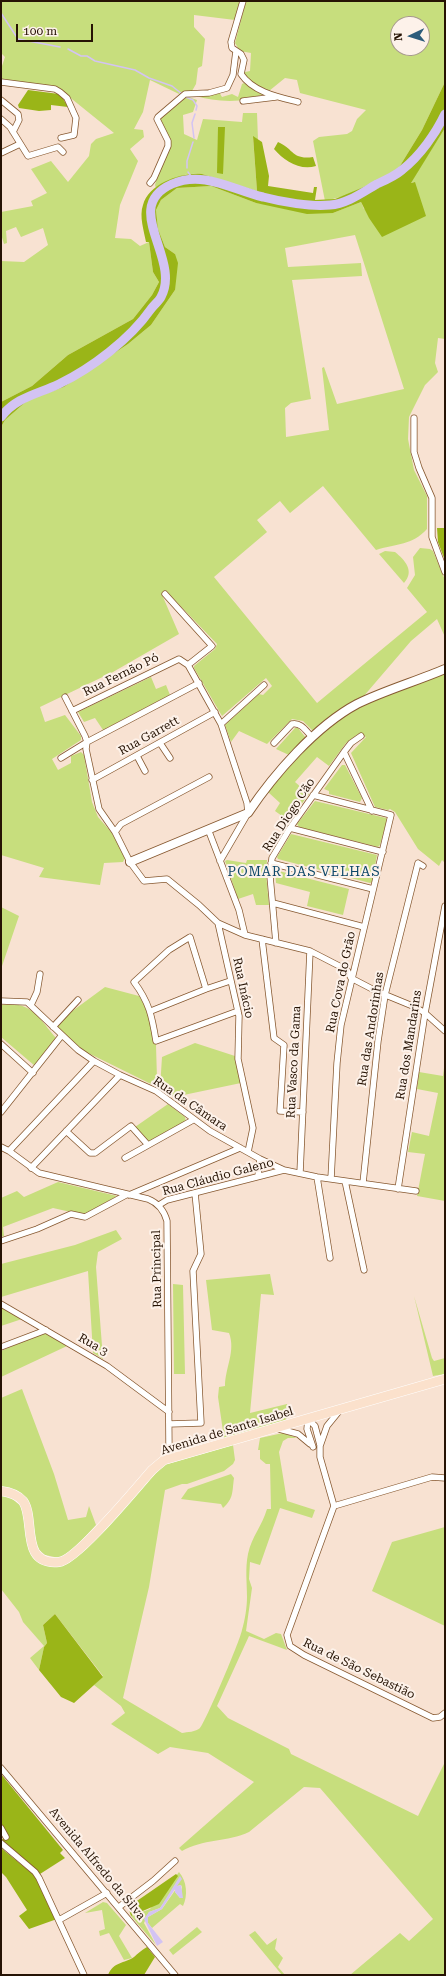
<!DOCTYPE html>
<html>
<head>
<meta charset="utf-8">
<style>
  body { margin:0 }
  #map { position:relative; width:446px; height:1976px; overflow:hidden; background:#f8e2d2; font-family:"Roboto Serif",serif }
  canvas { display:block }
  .frame { position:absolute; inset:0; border:2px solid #261304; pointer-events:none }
  .north { position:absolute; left:390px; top:16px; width:40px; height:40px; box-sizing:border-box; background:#fdf2ea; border:1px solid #a7998e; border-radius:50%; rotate:266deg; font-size:11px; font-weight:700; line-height:16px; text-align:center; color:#261304 }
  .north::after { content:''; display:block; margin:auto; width:14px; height:18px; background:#2d5c7b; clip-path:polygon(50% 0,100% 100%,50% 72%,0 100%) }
  .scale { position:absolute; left:16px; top:24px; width:77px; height:18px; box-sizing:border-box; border:2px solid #261304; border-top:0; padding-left:5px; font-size:12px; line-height:14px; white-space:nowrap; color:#261304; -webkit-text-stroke:3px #fdf2ea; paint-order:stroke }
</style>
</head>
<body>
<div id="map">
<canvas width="446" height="1976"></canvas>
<div class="frame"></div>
<div class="north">N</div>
<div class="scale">100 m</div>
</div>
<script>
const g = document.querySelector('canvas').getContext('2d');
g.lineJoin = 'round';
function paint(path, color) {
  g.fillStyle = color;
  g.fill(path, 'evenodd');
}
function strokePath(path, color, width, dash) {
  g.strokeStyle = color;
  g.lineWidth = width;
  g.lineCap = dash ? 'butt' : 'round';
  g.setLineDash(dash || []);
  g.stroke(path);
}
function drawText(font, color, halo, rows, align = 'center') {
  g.font = font + ' "Roboto Serif",serif';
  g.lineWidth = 4;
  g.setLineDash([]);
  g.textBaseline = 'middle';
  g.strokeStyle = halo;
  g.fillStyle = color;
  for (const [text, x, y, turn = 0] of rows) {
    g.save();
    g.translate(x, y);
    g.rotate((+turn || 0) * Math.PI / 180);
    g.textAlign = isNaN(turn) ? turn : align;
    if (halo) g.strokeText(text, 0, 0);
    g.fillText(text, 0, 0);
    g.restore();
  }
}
paint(new Path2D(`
  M1,1H240L235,20L194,15V27L205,39L202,66L198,68L196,84L192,91L181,92L179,94L150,80L143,112L134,129L143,130L144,137L130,149L138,161L120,205L115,238L131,239L140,246L149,242L153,272L159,282L152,295L133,319L68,355L32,386L1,402V261L24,262L48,245L43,228L21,237L16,227L6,231L7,243L4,244L1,234V212L33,206L31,201L47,193L31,169L51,161L68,182L89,156L91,144L96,139L114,133L57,87L1,80V69L5,57L1,53Z
  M246,1H445V82L422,130L395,174L344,196L325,201L313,141L319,137L347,134L352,131L357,119L366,110L300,93L297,80L285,78L269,91L253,83L245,76V72L250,71L251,53L240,51L235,43ZM398,24H422V48H398Z
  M244,83L265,93C247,104 215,102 196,96L219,92L222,97L232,94L238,97L242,84Z
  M186,96L197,100L193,112L183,115L184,134L197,140L203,119L242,122L243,113H257L258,140L253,137L257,191L202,174C186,172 169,179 156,188L155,185L160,167L171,146L159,118Z
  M445,128V339L438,338L435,363L438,372L425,385L409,417L408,439L414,470L427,496V529C411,546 398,543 376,550L323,486L290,513L280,501L257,520L267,532L214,577L317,703L427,612L407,588L415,575L413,557L420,548L430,549L433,551L445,580V637L437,619L411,641L363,697L315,730H312L303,721L292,719L267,744L239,731L231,742L225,725L259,694L263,695L272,686L266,678L222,716L194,668V666L215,649L217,644L165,590L163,597L179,634L113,672L40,707L45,722L65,715L81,736V740L52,759L58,770L71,763V756L81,752L84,755L92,802L98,817L112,833L125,858L123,862L104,863L100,885L39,877L44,868L1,855V427L5,420L28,400L64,387L128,344L151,325L175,290V254L165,247L158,229L156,210L161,200L177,188L211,186L256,203L333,213L361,202L364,209L415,182L410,183ZM355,235L404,389L337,404L324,367L322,368L329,430L286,437L285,408L291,403L311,399L292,280L362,276L361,263L288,267L285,248Z
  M385,551L395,552C405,560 415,571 404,583L379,554Z
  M445,673V863L442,860L439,866L418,849L395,812L390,809L388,810L375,807L351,753L366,737L358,734L346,743L329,766L317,757L295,782L309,794L289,821L275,811L280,803L268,792C294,761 322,729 357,708C380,694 419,683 445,673Z
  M151,677L156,689L166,685L170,695L103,730L95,718L84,722L78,712Z
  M295,728H298L306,738L289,755L276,749Z
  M342,765H345L362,798L360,802L329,794V791L324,789Z
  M315,801L386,818L387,820L380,845L378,847L299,827L297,824Z
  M291,834L377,855L372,882L370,883L278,859L277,857Z
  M227,860L246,863L247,860H267L266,873L269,905H256L253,894L238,899L225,861Z
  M275,870L349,889L343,915L307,906L310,892L276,883Z
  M1,907L19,916L1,969Z
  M105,987L139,996L150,1014L156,1045L157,1079L153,1085L80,1049L56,1028L67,1015Z
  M1,1005C31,1000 39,1018 56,1038L35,1066L1,1037Z
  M195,1043L235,1056L241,1083L174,1097L160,1088L162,1057Z
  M445,1060V1201L417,1196L425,1154L408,1152L412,1132L429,1136L438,1093L417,1089L419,1072L443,1076Z
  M168,1104L185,1117L186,1122L151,1141L147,1142L135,1127Z
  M58,1182L117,1196L84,1215L53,1208L3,1227L4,1236L1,1237V1198L17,1191L24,1197Z
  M116,1230L122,1239L98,1252L96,1267L103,1359L93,1353L88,1271L1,1297V1264L75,1245Z
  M270,1274L274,1295L261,1294L250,1413L287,1404L289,1416L285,1420L224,1438L218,1397L219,1387L225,1386C225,1368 236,1351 229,1333L212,1330L206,1280Z
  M173,1284L183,1285L185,1374H174Z
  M414,1296L432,1358L434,1361L445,1358V1374L433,1376Z
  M1,1307L22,1319L1,1326Z
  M46,1333L67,1346L1,1377V1351L40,1334Z
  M22,1389L54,1474L68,1520L86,1517L89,1506L96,1525L72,1551L59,1558L45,1555L37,1548L29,1503C23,1491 13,1490 1,1487V1398Z
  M283,1433L297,1438H288L283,1441L279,1452L287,1501L315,1510L312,1518L280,1508L260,1565L250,1562L249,1579L252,1588L246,1631L264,1639L276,1633L281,1634L287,1650L249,1636L217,1706L228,1718L289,1749L291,1754L418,1816L445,1762V1975H350L400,1933L409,1941L433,1919L320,1788L304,1787L249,1832C228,1842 202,1839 182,1851L179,1848L254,1782L208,1753L170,1747L158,1754L111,1724L125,1713L121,1706L94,1685L103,1676L55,1614L43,1625L47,1643L44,1647L39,1670L30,1658L44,1646L23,1622L19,1612L1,1589V1494L10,1497L22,1507L27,1542L31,1553L54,1566H62L69,1563L97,1535L164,1465L233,1445L235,1460L233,1464L224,1471L187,1484H182L165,1490L149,1587L123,1698L182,1733C187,1732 196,1732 200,1728C205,1723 240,1641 242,1630C245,1620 247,1607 247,1597C247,1582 245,1569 248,1554C252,1536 262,1526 267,1509H271L270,1464H266L260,1459V1450H258L260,1438Z
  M231,1474L234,1478C232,1492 234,1498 223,1508L221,1504L181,1499L188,1489Z
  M445,1527V1626L372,1591L392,1542Z
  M179,1872C187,1881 188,1896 183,1906L180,1904L152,1928L148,1923V1917L162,1909L176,1889L175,1892L180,1898L182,1887L181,1885L177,1886L160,1908L149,1912L144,1923L156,1945L131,1916L150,1909Z
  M103,1902L107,1903L126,1925L119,1936L132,1958L124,1960L109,1933L100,1936L99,1931L105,1929L102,1910L85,1913Z
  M197,1927L202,1932L173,1955L169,1950Z
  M255,1931L267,1945L277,1938L275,1949L283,1958L278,1967L285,1975H282L249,1935Z`), '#c7de7d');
paint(new Path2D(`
  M445,82V128L411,183L415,182L426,216L382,237L369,218L361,202L333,213L307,214L256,203L211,186L177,188L161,200L156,210L158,229L165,247L175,254L178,263L175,290L151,325L128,344L64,387L28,400L5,420L1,427V402L32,386L68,355L133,319L152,295L159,282L153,272L149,242H146C144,231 139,216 143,205C149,183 182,172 202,174L257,191L253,136L262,142L269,176L268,186L313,193L314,187H317L315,200L335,199L395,174L422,130Z
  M28,90L59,94L62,97L68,107L51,105V110L39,111L19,108L18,105Z
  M218,127H225L223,174L217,173Z
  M278,142C294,149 292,160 313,157L316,166C300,171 284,161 274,149Z
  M437,528H444V558L438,542Z
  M55,1614L103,1677L74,1703L61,1697L39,1670L44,1647L47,1643L43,1625Z
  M1,1774L63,1850L60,1853L65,1858L40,1874L1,1843V1840L6,1837L1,1827Z
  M1,1848L34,1875L57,1919L29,1929L19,1916L27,1910L6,1877L1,1872Z
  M176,1874L178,1876L159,1904L131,1916L129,1910L131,1905Z
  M147,1947L155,1957L144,1975H108C114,1961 124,1964 134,1957C138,1953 142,1950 147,1947Z`), '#9ab518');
paint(new Path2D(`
  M180,1876L182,1879L177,1886L181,1885L183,1898H180L175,1892V1889L162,1909L148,1917V1923L163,1942L157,1946L144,1919L149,1912L160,1908Z`), '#d3c3f3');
strokePath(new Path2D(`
  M1,13L18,39L60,47
  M68,49L81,56H87L95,61L135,70L149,78L172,86L182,94
  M186,97L193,100L197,106L196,110
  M194,138L192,123L195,114
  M187,168V161L193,142
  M188,172L193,179`), '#d3c3f3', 1.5);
strokePath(new Path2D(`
  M1,417C16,397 38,394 59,384C92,368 130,339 151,309C154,305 159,301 161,297C182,259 120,207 172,184C203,170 233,190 263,197C282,202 311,207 330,205C347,204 363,192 377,184C386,180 395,176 402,170C420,156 436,133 445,114`), '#d3c3f3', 9);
const street = new Path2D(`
  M243,1L231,42L232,48L241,54L244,60L241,74C253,92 278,97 298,102
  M1,82L55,89L60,92L67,98L76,118L74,135L61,138
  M1,100L18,114L19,120L13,132
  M243,101L276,97
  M1,119L10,127L28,156L58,147L63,152
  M1,153L20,144
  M150,183L154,178L168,146V141L157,119L158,117L185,94L209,93L227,88L233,75L236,51
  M414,418V452L419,468L432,498V537L445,572
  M165,594L212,646L188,665
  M65,697L85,736L87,742L86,749L99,809L115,832L130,862L144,881L167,879L199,905L218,923L245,935L310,951L347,970L351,978L376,991L415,1007L425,1013L445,1031
  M72,711L179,659L188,665L221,724L247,803L248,813L220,861
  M221,724L264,685
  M160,743L170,758
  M274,743L292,724C301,722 306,731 312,737
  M344,752L372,811
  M137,756L145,771
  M61,758L87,742L199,683
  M92,780L215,712
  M313,795L391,815L341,1025L337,1063L331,1179
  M290,828L383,852
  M208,829L239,910L245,935
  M115,832L121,824L209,777
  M271,863L373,889
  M273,903L364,927
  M218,923L239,1016L238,1059L253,1128L248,1152
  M262,939L274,1038L284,1045L280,1111L303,1112
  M276,943L270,876L272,858L290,828L344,752L351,743L361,736
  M206,989L190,937L169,950L134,982C149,1002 152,1016 156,1041L238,1011
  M1,1001L27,1002L78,1050L94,1061L120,1075L156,1091L210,1131L260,1159L284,1170L317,1177L416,1191
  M31,1005L37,992L40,974
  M151,1011L206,989L230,981
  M53,1027L78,1000
  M1,1044L33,1073
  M1,1112L62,1035
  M66,1131L90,1153H95L131,1126L148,1145
  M1,1147L9,1151L39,1173L148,1199C158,1203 164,1210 167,1221L169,1448L171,1457
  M9,1151L94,1061
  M125,1158L193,1120
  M31,1168L120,1075
  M300,1173L310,951
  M258,1176L260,1159
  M317,1177L330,1258
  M345,1181L364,1270
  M363,1183L378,1041L385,995L418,863L423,866
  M398,1189L425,1013L445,906
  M129,1195L240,1148
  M159,1205L167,1200L284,1170
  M1,1241L37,1229L71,1214L85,1217L126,1195
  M1,1304L107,1366L169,1412
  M1,1347L46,1330
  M340,1410L327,1426L320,1446V1457L334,1506L287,1635L290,1646L304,1655L433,1718L440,1717L445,1713
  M169,1424L201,1423L193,1271L201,1254L195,1193
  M279,1429L298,1434L310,1444
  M313,1447L307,1429L308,1419L315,1426L320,1445
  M334,1506L432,1477L445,1478
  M1,1768L175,1975
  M1,1828L6,1837
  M1,1843L35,1872L39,1878L84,1975
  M119,1907L153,1881L175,1861
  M59,1920L107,1893`);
const secondary = new Path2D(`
  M130,862L248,813C274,774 316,726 357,704C383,691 417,681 445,669`);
const primary = new Path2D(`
  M1,1491C9,1492 17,1494 23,1501C36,1519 19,1566 59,1562C77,1560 137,1487 152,1470L164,1460L445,1379`);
strokePath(street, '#875931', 7);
strokePath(secondary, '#875931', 10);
strokePath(primary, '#fff', 10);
strokePath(street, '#fff', 5.5);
strokePath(secondary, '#fff', 8);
strokePath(primary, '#fbe1cc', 9);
drawText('12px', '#261304', '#fdf2ea', [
  ["Rua Fernão Pó",121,675,-26],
  ["Rua Garrett",149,736,-29],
  ["Rua Diogo Cão",289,815,-57],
  ["Rua Cova do Grão",341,982,-78],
  ["Rua Inácio",243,988,78],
  ["Rua das Andorinhas",371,1029,-81],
  ["Rua dos Mandarins",409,1045,-81],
  ["Rua Vasco da Gama",294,1062,-87],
  ["Rua da Câmara",190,1104,34],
  ["Rua Cláudio Galeno",218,1177,-15],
  ["Rua Principal",157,1269,-91],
  ["Rua 3",93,1345,30],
  ["Avenida de Santa Isabel",227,1431,-17],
  ["Rua de São Sebastião",359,1669,26],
  ["Avenida Alfredo da Silva",97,1864,50]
]);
g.letterSpacing = '1px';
drawText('13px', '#0e4869', '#fdf2ea', [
  ["POMAR DAS VELHAS",304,872]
]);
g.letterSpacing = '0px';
</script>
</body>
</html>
